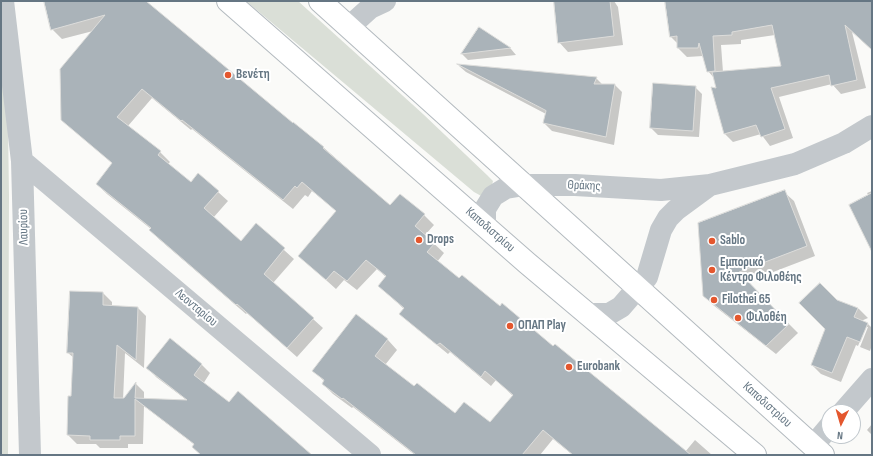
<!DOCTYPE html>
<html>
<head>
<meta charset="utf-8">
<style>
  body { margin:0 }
  #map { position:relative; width:873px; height:456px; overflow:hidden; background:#fafaf8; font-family:"Sofia Sans Condensed",sans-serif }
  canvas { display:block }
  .frame { position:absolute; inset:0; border:2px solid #657683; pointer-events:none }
  .north { position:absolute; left:821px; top:404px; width:40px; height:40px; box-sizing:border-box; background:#fff; border:1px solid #c1c8cd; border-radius:50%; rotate:185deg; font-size:11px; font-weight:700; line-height:16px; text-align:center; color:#657683 }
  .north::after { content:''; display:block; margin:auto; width:14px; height:18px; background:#e4572e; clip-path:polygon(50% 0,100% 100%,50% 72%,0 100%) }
</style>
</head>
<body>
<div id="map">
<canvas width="873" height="456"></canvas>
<div class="frame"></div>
<div class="north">N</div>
</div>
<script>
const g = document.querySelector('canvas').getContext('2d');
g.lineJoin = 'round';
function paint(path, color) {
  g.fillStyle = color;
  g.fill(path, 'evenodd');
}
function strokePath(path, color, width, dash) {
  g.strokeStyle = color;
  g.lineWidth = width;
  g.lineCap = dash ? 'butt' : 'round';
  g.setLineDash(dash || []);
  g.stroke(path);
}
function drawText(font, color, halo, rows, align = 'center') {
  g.font = font + ' "Sofia Sans Condensed",sans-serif';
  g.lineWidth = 4;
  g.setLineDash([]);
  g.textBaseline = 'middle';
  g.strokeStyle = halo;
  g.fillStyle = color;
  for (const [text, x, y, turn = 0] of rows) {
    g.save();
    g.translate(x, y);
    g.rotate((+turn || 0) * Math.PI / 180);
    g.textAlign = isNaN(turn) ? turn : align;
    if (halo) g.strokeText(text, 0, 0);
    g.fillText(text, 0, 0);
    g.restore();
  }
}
paint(new Path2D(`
  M246,1H298L423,114L487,175L493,181L490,193L483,197L474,192Z
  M1,64L8,124L9,196L8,455H1Z`), '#dadfd7');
paint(new Path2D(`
  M45,1H144L293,125L323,147L390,206L400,195L424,215L434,225L425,235L444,253L437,262L459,280L500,307L685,452L695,440L712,455H573L553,439L540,455H415L353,407L352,408L333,394L323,384L325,382L314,371L356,316L388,340L397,350L385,365L415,388L455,414L490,424L513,396L496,380L491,386L450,352L448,354L410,323L401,314L404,309L379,286L386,277L377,269L357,290L344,280L336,289L299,256L337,211L312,191L308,197L305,195L293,209L192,129L191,130L152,98L128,126L160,152L170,162L168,164L191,183L218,192L228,201L213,218L241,242L256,225L294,259L273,283L323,328L297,357L247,313L246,314L160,240L150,230L151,229L107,194L97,184L113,164L93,31L62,39L52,29Z
  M554,1H614L618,7L623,45L568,52L559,42Z
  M666,1H872V50L852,32L866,88L841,94L832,84L779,97L793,138L770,146L761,134L733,142L724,133L714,78L708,71L703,56L687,57L678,48V44L670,36ZM775,35L783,67L723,72L721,45L741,44V40Z
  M479,28L511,49L516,55L468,60L462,54Z
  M459,66L596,78L603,85H615L622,92L614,145L552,131L544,123L546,114L466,72Z
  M695,87L702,94L699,137L658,135L651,128Z
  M872,191V250L869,196L867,193Z
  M784,192L794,201L815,256L747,282L798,333L776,354L713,305L704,296Z
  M103,293L112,302V307L138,308L146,316L144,368L125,353L123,400L136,384L144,392V400L188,401L156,377L148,368L170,340L202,365L210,373L203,384L229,404L311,455H201L193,447L195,445L144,406L143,444H128V448H100L96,444H77L68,435L72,397L74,358L68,353Z
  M836,301L859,309L868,318L861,321L868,324L872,328V345L870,351L860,347L868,327H866L858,346L856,345L841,382L821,374L812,365Z
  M872,424V435L867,430Z`), '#0003');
const building = new Path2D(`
  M44,1H146L293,123V122L324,147L323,148L390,205L400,194L425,214L415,226L435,243L427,252L459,278L462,275L500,306L502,303L553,346L555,344L691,455H573L543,430L522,455H416L343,398L342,399L322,384L324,380L312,371L356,314L388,339L375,356L414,386L417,383L455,413L464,402L490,422L513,395L485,371L481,377L440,343L437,345L399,314L404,308L378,286L386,276L366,260L347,281L334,271L326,280L298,256L336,211L302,182L297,188L295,186L283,200L182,120L181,121L142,89L117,117L161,151L158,155L191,182L198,173L219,191L204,208L241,241L256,223L285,248L264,274L314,318L287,348L237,304L236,305L149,230L151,228L96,184L112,163L61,120L60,69L105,15L51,30Z
  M554,1H610L614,36L558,43Z
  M665,1H872V50L845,25L857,80L831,86L829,75L771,88L785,129L761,137L756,125L724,134L711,87L716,88L712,72L781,66L772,25L732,32V35L713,36L715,71L707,72L699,43L698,48H677V36L670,37Z
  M479,27L511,48L461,54Z
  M457,64L597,77L594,84H615L606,137L543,123L546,111Z
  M653,83L696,86L693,131L650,128Z
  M785,190L807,246L739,272L789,324L766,346L703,296L698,223Z
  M872,193V252L849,205Z
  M820,283L837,300L858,308L854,317L868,323L860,342L847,337L832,373L811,365L825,329L799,303Z
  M70,291L103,292V305L138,307L136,360L117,345L114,398H124L136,382L135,398L187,400L146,368L170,338L202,364L194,375L229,402L238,391L312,455H201L192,447L194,444L135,399V436H120V440H90V436L67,435L68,396H71L73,353H67Z`);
paint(building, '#aab3b9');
strokePath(building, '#dcdcda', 1);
const secondary = new Path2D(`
  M228,1L527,263L755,455
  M320,1L823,455`);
strokePath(secondary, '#b3babf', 24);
strokePath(new Path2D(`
  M3,1L22,161L30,455
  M349,27L370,8L385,1
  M22,161L370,455
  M485,226V209L493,196L506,188L524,185H575L661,190L710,185L795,164L844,143L872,126
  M587,314H609L621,307L647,277L661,230L668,218L676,210L710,185
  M843,412L872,379
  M813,446L829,427`), '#c3c8cc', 22);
strokePath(secondary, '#fff', 22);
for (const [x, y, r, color] of [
  [228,75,4,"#e4572e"],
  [419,240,4,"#e4572e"],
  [712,241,4,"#e4572e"],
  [712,270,4,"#e4572e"],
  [714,300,4,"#e4572e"],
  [738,318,4,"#e4572e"],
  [510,326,4,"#e4572e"],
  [569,367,4,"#e4572e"]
]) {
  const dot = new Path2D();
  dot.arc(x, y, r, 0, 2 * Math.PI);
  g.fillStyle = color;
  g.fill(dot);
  strokePath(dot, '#fff', 1.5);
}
drawText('bold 13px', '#657683', '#fff', [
  ["Βενέτη",236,75],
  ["Drops",427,240],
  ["Sablo",720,241],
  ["Εμπορικό",720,263],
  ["Κέντρο Φιλοθέης",720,278],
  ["Filothei 65",722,300],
  ["Φιλοθέη",746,318],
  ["ΟΠΑΠ Play",518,326],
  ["Eurobank",577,367]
], 'left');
drawText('13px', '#657683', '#fff', [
  ["Θράκης",584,186,3],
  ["Λαυρίου",24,227,-91],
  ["Καποδιστρίου",490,230,41],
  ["Λεονταρίου",196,308,40],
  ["Καποδιστρίου",767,405,42]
]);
</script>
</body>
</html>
